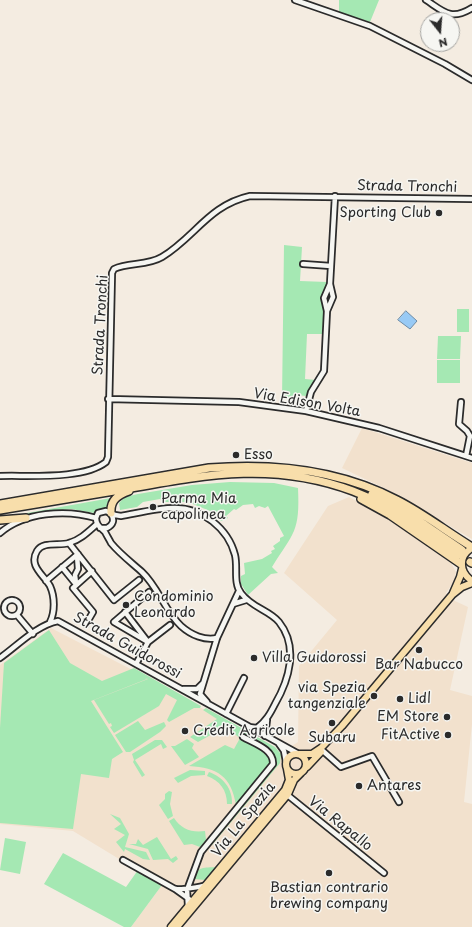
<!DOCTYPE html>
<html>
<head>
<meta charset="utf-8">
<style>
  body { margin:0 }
  #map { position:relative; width:472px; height:927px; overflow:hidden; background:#f4ece1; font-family:"Playpen Sans",sans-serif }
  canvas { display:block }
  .north { position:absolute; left:420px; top:12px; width:40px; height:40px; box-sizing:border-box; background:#f6f6f2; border:1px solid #a5a5a2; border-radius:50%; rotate:163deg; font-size:11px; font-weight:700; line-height:16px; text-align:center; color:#2b2b2b }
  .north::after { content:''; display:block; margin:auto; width:14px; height:18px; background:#2b2b2b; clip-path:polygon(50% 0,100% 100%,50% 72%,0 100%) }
</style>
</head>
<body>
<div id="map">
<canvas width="472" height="927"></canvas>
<div class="north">N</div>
</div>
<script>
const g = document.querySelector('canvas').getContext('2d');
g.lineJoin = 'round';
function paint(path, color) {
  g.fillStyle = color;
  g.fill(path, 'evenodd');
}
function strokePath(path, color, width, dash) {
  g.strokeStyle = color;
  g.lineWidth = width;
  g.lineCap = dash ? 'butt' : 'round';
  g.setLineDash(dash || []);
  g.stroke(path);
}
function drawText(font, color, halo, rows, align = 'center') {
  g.font = font + ' "Playpen Sans",sans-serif';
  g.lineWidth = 3;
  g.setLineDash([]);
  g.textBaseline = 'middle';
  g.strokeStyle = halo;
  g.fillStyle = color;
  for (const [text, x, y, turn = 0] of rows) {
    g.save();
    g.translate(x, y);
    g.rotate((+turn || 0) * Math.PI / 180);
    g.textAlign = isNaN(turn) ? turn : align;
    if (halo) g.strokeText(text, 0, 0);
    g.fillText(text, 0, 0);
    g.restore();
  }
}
paint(new Path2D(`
  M362,428L472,463V539L386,489L342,468Z
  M349,497L388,518L425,542L450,561L456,572L454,581L446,593L455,601L468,607L450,690L472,696V724L464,802L472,804V927H131L162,885L73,831L0,824V665L51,628L148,678L281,753L298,742L299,666L337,620L284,573L328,506Z`), '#f2e1cd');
paint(new Path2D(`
  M339,0H379L370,22L339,12Z
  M284,245L302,247L300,281L327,282L322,297L324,311L322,334H307L305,379L316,380L306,396L296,395L290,399H282Z
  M457,309H469V332H457Z
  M438,336H461L460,359H437Z
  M437,360H460V383H437Z
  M230,482L274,483L298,488C300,532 294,532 272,567L278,573L271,574L248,595L241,584V576L245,574L244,563L262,559L272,553L271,551L275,549L273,546L280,541V538L284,536L268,506L265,508L259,506L255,508L253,504L243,505L236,510L234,509L226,516L228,518L221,521L210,511L188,502H165L160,499L143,502L137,507L120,510L119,503L125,497L138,494L192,485Z
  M111,498L107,503L108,508L97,510L94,513L71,509L10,516Z
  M49,630L70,663L102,681L134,668L201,706L200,708H194L169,722L167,720L177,700L166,694L159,706L114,733L110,727L112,726L111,723L109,724L94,700L148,679L145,678L147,679L91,701L123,752L112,759L109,778L81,774L73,829L0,823V728L4,663Z
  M206,708L275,747L281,754L280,763L212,845H209L275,760C272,745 254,742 242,739C253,745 269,750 271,762L236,805C231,776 218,768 189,766L225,745L234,749L240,738L225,727L198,742L190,737L217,719L203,710Z
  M138,721L145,730L164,722L166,726L160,732L130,752H126L115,735Z
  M187,739L194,744L192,748L199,757L185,765L171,746H175Z
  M155,740H162L167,747L163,749L161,744L135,760L145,775L142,777L133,762L134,760L132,754Z
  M190,770L205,771V775L191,776L178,783L174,778Z
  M209,772C223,777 233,789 232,804H227C227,790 220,781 207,776Z
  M169,791L172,792L170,804L173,816L168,819L159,805L165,799V794Z
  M110,814L120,818L129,834L125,847L146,852L150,860L143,859L125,849L124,852L116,842L125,835L114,829L121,824Z
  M174,818C181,829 192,833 205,831L206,840L200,847L192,844L184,845L169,821Z
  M157,837L171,859L176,856L178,859L173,863L168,859L153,860L148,849L129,844H136L138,839L143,845Z
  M5,838L26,842L20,874L0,870Z
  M63,853L126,887L138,870L162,885L131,927H124L44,884Z
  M216,867L205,880L194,879C196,866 205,868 216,867Z`), '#a5e8b3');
const water = new Path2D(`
  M406,311L417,321L410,329L398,320Z`);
paint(water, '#98caf5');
strokePath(water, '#6c8aa4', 1);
const minor = new Path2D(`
  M295,0L370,26L445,64L472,80
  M426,0C444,12 451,21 472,8
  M303,264L331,266
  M327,311L333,297L330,284L335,196
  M108,399L239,402L306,411L379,428L472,458
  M461,402L459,424L467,431L470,436L466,456
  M306,411L311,392L324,371L327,311L324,298L330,284
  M0,476C28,475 83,480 106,462L108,457L112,273L114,269C129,262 147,266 162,257C195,237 209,205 250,196L472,199
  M100,528H107C113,525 115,520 111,514
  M0,533C24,512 66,509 96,518
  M69,543L114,600L139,580
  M62,567L75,583
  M46,581L78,554
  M76,583L75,575L78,569L77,555
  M149,592L114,622L148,642L170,625
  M4 608a8 8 0 1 1 16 0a8 8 0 1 1-16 0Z
  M233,604L246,600
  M125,612L148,642L136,664
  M17,615L33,634
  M50,622C55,612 55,597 50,586C44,575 28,566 37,551C43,541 59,546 69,543C80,540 88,532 97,524
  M86,624L93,612L73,588L92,571
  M217,638C205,641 191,635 181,626C165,611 158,587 142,572C132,563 120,554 111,543C109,539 107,536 105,532C100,527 96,525 96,518L98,513L106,511L115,515L121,516C138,513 157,508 175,508C202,508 228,528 235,555C238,567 233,583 241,593C252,608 269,610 279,622C299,647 289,680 275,704C270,714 266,721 257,728L249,727
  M0,658C17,646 37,625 58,621L297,753
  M183,689H197L203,683
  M207,702L200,694L217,638L239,591
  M226,714L244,678
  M265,736L267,720
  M279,744L284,751L286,762
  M323,751L341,767L372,756L399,802
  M285,793L384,873
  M123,860L175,889L189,899
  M176,889C181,890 201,887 206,885
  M188,906L187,890L201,852L273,764C274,749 253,743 243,737`);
const major = new Path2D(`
  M472,548C458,556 459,572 472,581
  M453,593L460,577L462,569
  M286 764a10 10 0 1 1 20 0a10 10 0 1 1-20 0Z
  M299,754H312L321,748L342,726L452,595L462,587L472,583
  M307,767L321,752
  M171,927L285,790L289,780L287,769
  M177,927L288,794L294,780L301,773`);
const highway = new Path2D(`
  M372,494L406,512L462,550
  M361,499L390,515L461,564
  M0,504L209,468C272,463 340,470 397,500C423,513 447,532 472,547
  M0,510C44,503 88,495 132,488C210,474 275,462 353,491C392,506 425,531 459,555
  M111,513C110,500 118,495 129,491
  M0,520L26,518
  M470,562L472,563`);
strokePath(minor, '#2b2b2b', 8);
strokePath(major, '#2b2b2b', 9);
strokePath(highway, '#2b2b2b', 10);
strokePath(minor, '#f6f6f2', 4.5);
strokePath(major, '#f8deab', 6);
strokePath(highway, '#f8deab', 7);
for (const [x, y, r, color] of [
  [439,213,4,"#2b2b2b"],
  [236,455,4,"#2b2b2b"],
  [153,507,4,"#2b2b2b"],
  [126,605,4,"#2b2b2b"],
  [419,650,4,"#2b2b2b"],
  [254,658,4,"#2b2b2b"],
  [374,696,4,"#2b2b2b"],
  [400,699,4,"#2b2b2b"],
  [447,717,4,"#2b2b2b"],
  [332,723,4,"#2b2b2b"],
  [185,731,4,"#2b2b2b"],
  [448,735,4,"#2b2b2b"],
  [359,786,4,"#2b2b2b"],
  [329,873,4,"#2b2b2b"]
]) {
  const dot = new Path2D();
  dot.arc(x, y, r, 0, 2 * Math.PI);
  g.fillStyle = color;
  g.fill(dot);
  strokePath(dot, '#f6f6f2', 1.5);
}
drawText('14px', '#2b2b2b', '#f6f6f2', [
  ["Strada Tronchi",407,187,1],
  ["Strada Tronchi",101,325,-87],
  ["Via Edison Volta",307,403,10],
  ["Strada Guidorossi",127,646,29],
  ["Via La Spezia",244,820,-51],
  ["Via Rapallo",340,824,39]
]);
drawText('14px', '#2b2b2b', '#f6f6f2', [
  ["Sporting Club",431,213,"right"],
  ["Esso",244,455],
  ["Parma Mia",161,499],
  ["capolinea",161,515],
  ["Condominio",134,597],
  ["Leonardo",134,613],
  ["Villa Guidorossi",262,658],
  ["Bar Nabucco",419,665,"center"],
  ["via Spezia",366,688,"right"],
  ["tangenziale",366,704,"right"],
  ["Lidl",408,699],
  ["EM Store",439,717,"right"],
  ["Crédit Agricole",193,731],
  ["FitActive",440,735,"right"],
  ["Subaru",332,738,"center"],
  ["Antares",367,786],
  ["Bastian contrario",329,888,"center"],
  ["brewing company",329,904,"center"]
], 'left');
</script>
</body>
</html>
